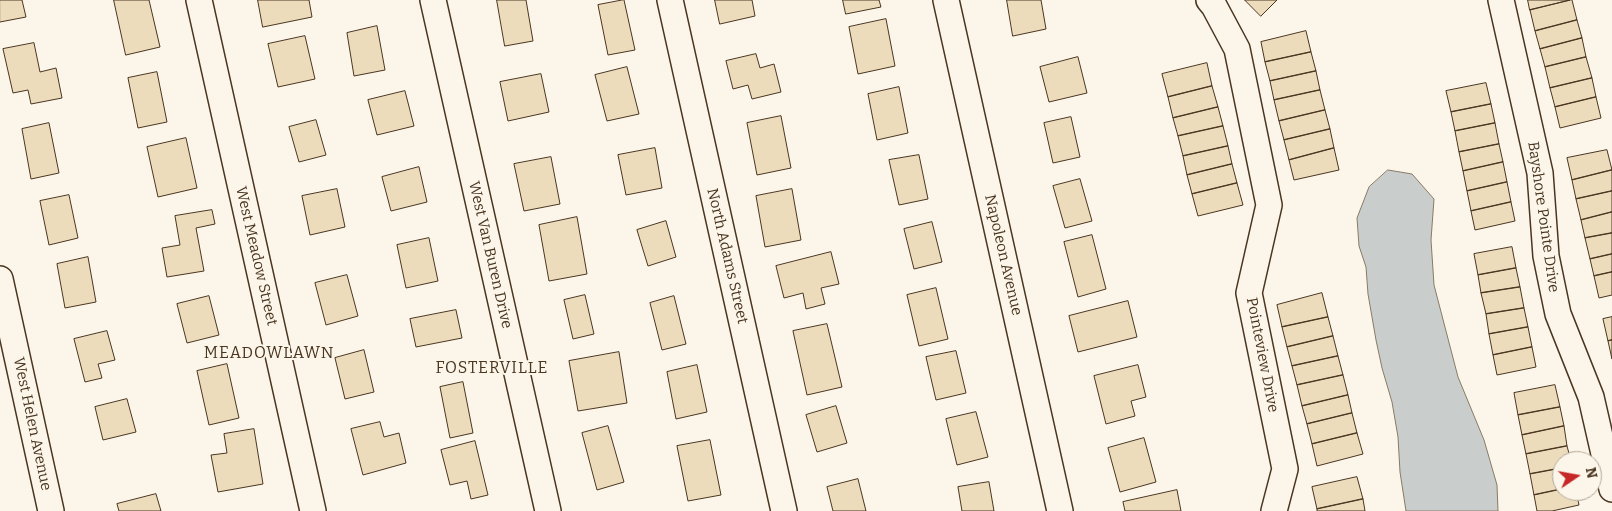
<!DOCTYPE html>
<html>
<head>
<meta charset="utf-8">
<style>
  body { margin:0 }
  #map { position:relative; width:1612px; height:511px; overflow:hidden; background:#fbf6e9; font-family:Bitter,serif }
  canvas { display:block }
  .north { position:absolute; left:1552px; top:451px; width:50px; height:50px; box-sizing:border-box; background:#fbf6e9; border:1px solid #b4a999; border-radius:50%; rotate:78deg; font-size:14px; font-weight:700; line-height:20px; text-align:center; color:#4a3520 }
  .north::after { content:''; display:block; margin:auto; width:18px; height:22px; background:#c62828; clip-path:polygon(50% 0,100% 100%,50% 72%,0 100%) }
</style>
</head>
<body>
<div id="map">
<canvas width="1612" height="511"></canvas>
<div class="north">N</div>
</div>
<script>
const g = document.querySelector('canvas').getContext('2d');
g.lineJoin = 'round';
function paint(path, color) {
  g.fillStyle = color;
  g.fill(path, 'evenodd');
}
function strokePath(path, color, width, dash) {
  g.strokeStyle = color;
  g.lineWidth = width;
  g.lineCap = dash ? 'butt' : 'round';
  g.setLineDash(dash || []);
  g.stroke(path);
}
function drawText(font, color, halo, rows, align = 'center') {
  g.font = font + ' Bitter,serif';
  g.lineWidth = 4;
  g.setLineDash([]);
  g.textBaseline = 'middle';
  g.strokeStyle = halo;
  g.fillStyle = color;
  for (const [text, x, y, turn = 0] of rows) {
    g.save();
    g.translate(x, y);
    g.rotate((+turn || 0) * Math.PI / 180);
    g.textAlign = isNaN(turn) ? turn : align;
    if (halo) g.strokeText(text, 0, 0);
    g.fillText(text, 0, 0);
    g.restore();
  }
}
const water = new Path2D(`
  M1388,170L1412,174L1434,199L1431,240L1434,285L1458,377L1484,440L1497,485L1498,511H1406L1400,472L1398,437L1392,402L1382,368L1376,340L1368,294L1366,267L1359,246L1357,218L1369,187Z`);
paint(water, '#c9cecd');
strokePath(water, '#887966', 1);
const building = new Path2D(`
  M0,0H22L26,17L0,22Z
  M114,0H149L160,47L126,55Z
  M258,0H309L312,17L263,27Z
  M497,0H526L533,41L505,46Z
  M624,0L635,50L608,55L598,5Z
  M715,0H752L755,16L720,24Z
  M843,0H879L881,7L846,14Z
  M1007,0H1041L1046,29L1013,36Z
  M1245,0H1277L1261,16Z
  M1528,0H1570L1530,10Z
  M1572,0L1577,20L1535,31L1530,10Z
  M886,19L895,66L858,74L849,27Z
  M1577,20L1582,38L1540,49L1535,31Z
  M377,26L385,70L354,76L347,33Z
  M1306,31L1311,52L1265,62L1261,42Z
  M305,36L315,79L278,87L268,44Z
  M1582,38L1586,57L1545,67L1540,49Z
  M34,43L40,72L56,68L62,98L31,104L28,90L13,93L3,49Z
  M1311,52L1316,71L1270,81L1265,62Z
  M756,54L760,68L774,64L781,92L752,99L748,85L733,89L726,61Z
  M1078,57L1087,93L1049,102L1040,67Z
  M1586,57L1592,78L1550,88L1545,67Z
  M1207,63L1212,86L1168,97L1162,74Z
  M627,67L639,114L607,121L595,75Z
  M1316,71L1320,90L1274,100L1270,81Z
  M157,72L167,122L138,128L128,78Z
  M541,74L549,112L508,121L500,82Z
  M1592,78L1596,97L1555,107L1550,88Z
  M1486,83L1491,104L1451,112L1446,91Z
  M1212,86L1218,107L1173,118L1168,97Z
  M899,87L908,133L877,140L868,94Z
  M1320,90L1325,110L1279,121L1274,100Z
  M405,91L414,126L377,135L368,100Z
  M1596,97L1601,118L1560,128L1555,107Z
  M1491,104L1495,123L1455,131L1451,112Z
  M1218,107L1223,126L1178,136L1173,118Z
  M1325,110L1330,129L1284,140L1279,121Z
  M781,116L791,168L757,175L747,123Z
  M1071,117L1080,157L1053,163L1044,123Z
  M316,120L326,155L299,162L289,127Z
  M49,123L59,173L31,179L22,129Z
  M1495,123L1499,144L1459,152L1455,131Z
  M1223,126L1228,146L1183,156L1178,136Z
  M1330,129L1334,148L1289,160L1284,140Z
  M186,138L197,188L158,197L147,147Z
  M1499,144L1503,162L1463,171L1459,152Z
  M1228,146L1232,164L1187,175L1183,156Z
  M655,148L662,188L626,195L618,155Z
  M1334,148L1339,170L1294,180L1289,160Z
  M1607,150L1612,170L1572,180L1567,158Z
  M919,155L928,199L899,205L889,160Z
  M551,157L560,204L524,211L514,164Z
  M1503,162L1507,182L1467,191L1463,171Z
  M1232,164L1237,183L1192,194L1187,175Z
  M419,167L427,202L391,211L382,177Z
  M1612,170V191L1576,199L1572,180Z
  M1080,179L1092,221L1065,228L1053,186Z
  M1507,182L1511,202L1471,211L1467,191Z
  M1237,183L1243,205L1198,216L1192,194Z
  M337,189L345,227L310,235L302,196Z
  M792,189L801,240L765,247L756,196Z
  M1612,191V212L1581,220L1576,199Z
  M69,195L78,238L49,245L40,201Z
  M1511,202L1515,221L1475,230L1471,211Z
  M212,210L215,224L196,228L204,271L167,277L162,248L180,245L175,216Z
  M1612,212V233L1585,238L1581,220Z
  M577,217L587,274L549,281L539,225Z
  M666,221L676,257L648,266L637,230Z
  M932,222L942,262L914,269L904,229Z
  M1612,233V254L1590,259L1585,238Z
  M1092,235L1106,289L1078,297L1064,242Z
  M429,238L438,281L406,288L397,245Z
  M1512,247L1516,268L1478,275L1474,254Z
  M831,252L839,284L821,288L825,304L806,309L803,293L784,298L776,266Z
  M1612,254V272L1594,276L1590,259Z
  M88,257L96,302L65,308L57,264Z
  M1516,268L1520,287L1481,293L1478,275Z
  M1612,272V295L1599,298L1594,276Z
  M347,275L358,316L326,325L315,283Z
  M1520,287L1524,308L1486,314L1481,293Z
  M936,288L948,339L919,346L907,295Z
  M1322,293L1328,317L1282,327L1277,305Z
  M585,295L594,334L573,339L564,300Z
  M209,296L219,335L187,343L177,304Z
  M674,296L686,344L662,350L650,303Z
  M1128,301L1137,337L1078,352L1069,316Z
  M1524,308L1528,327L1489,334L1486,314Z
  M456,310L462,338L416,347L410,319Z
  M1328,317L1333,336L1287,347L1282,327Z
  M1612,317V340L1608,341L1603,319Z
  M827,324L842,387L807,395L793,331Z
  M1528,327L1532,347L1493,355L1489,334Z
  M107,331L115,360L98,364L102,378L85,382L74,339Z
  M1333,336L1338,356L1292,366L1287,347Z
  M1612,340V359L1608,341Z
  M1532,347L1536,367L1497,375L1493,355Z
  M364,350L374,392L345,399L335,358Z
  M956,351L966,393L936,400L926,357Z
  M619,352L627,403L578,411L569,361Z
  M1338,356L1343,375L1297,385L1292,366Z
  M227,364L239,418L209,425L197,371Z
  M697,365L707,412L676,419L667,372Z
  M1138,365L1146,397L1131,401L1135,416L1106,424L1094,376Z
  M1343,375L1348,395L1302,406L1297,385Z
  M463,382L473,433L450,438L440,387Z
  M1555,385L1560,407L1518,415L1514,393Z
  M1348,395L1352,413L1307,424L1302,406Z
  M127,399L136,432L103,440L95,407Z
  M836,406L847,443L817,452L806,415Z
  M1560,407L1564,426L1522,435L1518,415Z
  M976,412L988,457L957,465L946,419Z
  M1352,413L1357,433L1312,444L1307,424Z
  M380,422L384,437L399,433L406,463L363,475L351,429Z
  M608,426L624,482L597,490L582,433Z
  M1564,426L1567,446L1526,454L1522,435Z
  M254,429L263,484L218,492L211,455L227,453L224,434Z
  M1357,433L1363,454L1317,466L1312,444Z
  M1144,438L1156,482L1120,492L1108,448Z
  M710,440L721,495L688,501L677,446Z
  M475,441L488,495L471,499L467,481L450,485L441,450Z
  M1567,446L1571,461H1562V468L1530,474L1526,454Z
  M1562,468V489L1534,495L1530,474Z
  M1357,477L1363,499L1317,509L1312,487Z
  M858,479L866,511H833L827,487Z
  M989,482L994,511H962L958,487Z
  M1562,489V491H1576L1579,505L1552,511H1537L1534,495Z
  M1177,490L1181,511H1125L1123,502Z
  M156,494L161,511H119L117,504Z
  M1363,499L1365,511H1317V509Z`);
paint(building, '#ecdcbc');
strokePath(building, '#4a3520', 1);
const minor = new Path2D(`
  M199,0L313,511
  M433,0L548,511
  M670,0L784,511
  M946,0L1060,511
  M1209,0L1214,6L1237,49L1269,205L1249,293L1285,469L1274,511
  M1501,0L1540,173L1546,256L1558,314L1591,397L1612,489
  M0,279L51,511`);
strokePath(minor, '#4a3520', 28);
strokePath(minor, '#fbf6e9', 25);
drawText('15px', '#4a3520', '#fbf6e9', [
  ["Bayshore Pointe Drive",1543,217,82],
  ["West Van Buren Drive",490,255,77],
  ["Napoleon Avenue",1003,255,77],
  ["West Meadow Street",256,256,77],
  ["North Adams Street",727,256,77],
  ["Pointeview Drive",1262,355,79],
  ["West Helen Avenue",32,424,78]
]);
g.letterSpacing = '1px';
drawText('16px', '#4a3520', '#fbf6e9', [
  ["MEADOWLAWN",269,354],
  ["FOSTERVILLE",492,369]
]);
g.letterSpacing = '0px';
</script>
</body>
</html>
